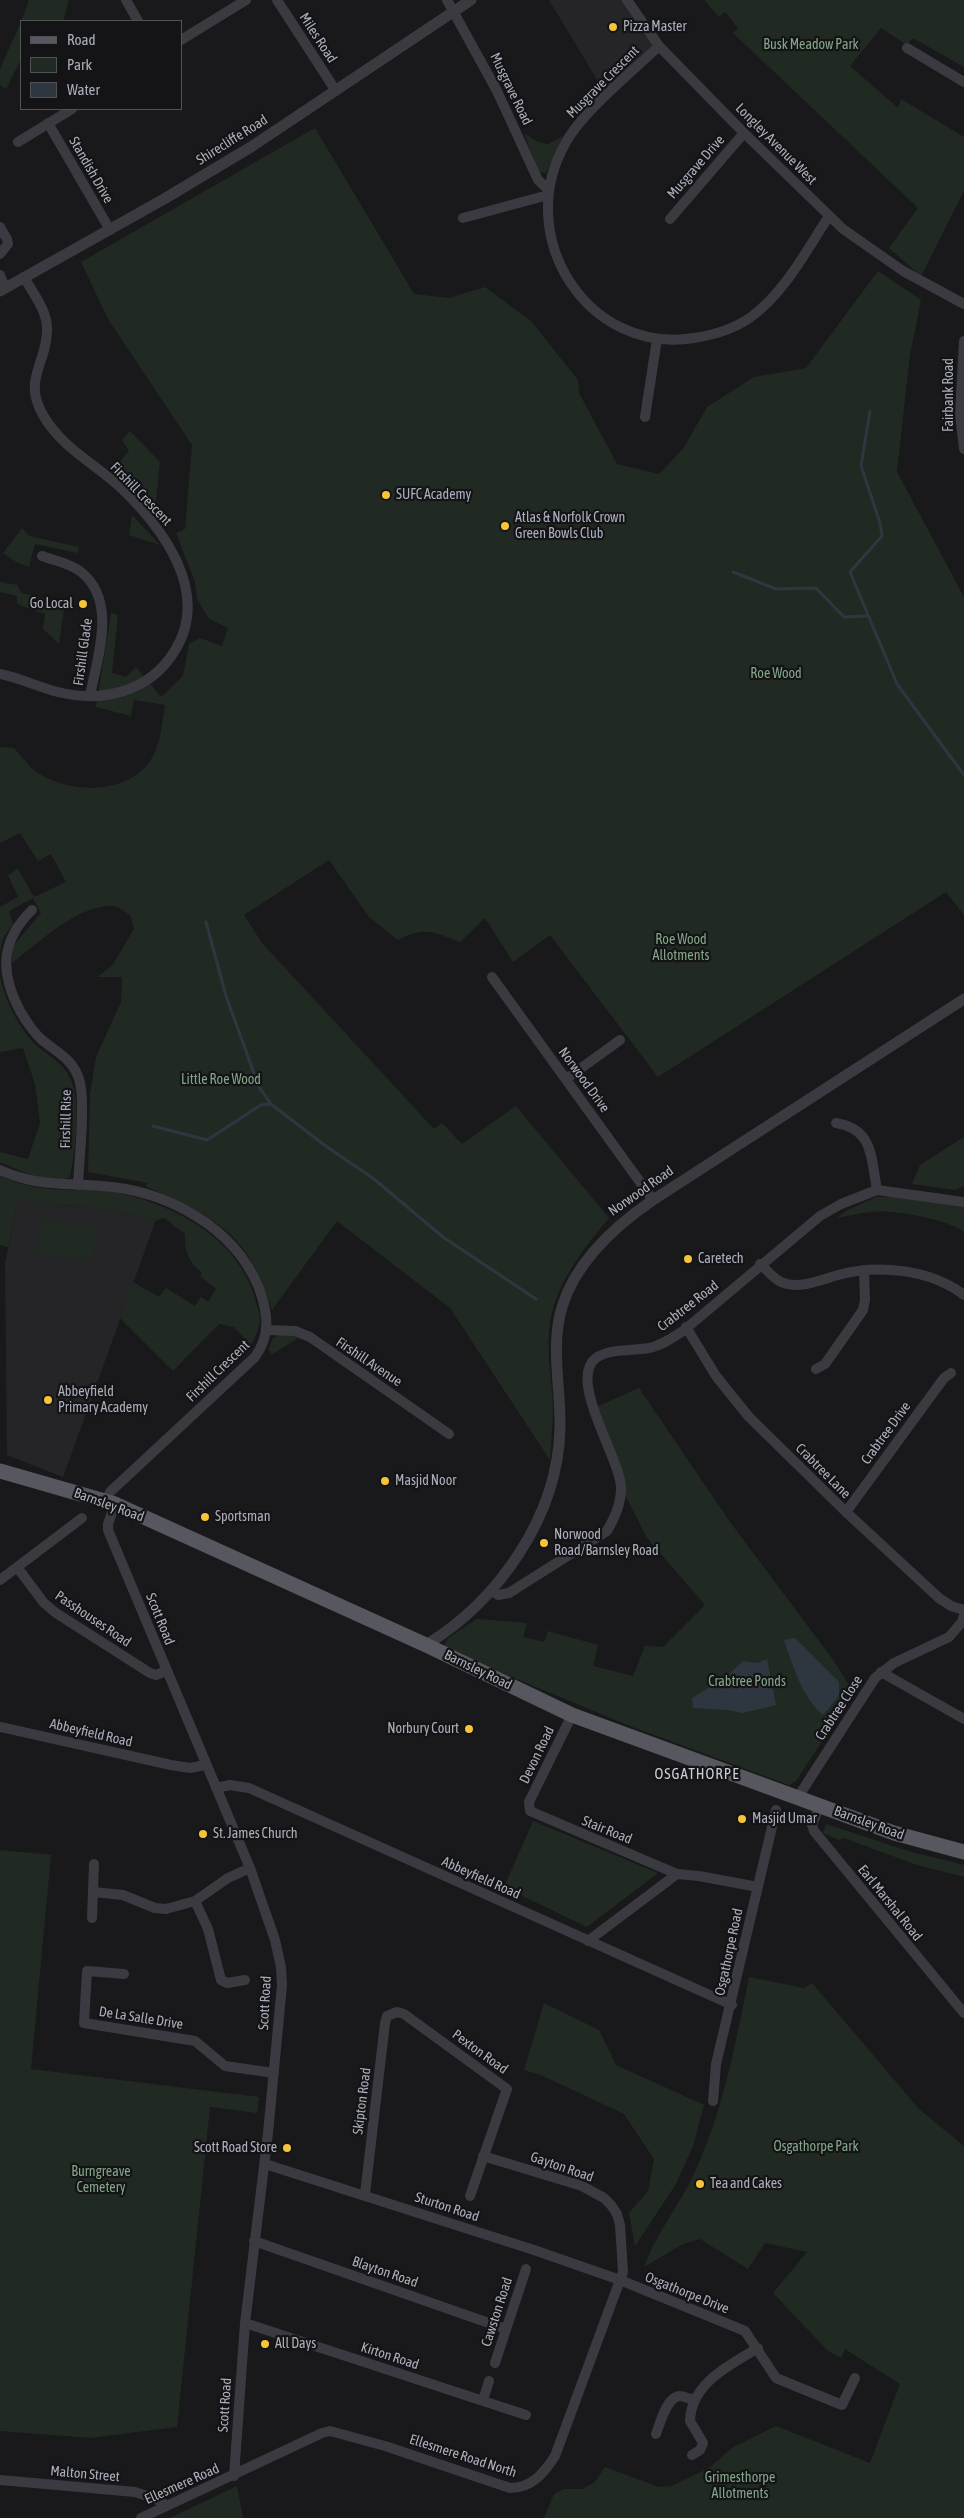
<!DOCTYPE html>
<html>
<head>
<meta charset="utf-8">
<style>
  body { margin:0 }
  #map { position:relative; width:964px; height:2518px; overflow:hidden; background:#19191b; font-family:"Asap Condensed",sans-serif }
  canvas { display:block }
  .legend { position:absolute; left:20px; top:20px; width:162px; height:90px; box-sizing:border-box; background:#141416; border:1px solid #505258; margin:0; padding:6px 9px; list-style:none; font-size:15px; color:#abafbb }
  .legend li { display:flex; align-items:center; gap:10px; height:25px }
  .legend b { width:25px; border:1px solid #505258 }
</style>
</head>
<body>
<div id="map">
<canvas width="964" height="2518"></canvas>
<ul class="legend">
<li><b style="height:6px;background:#56575f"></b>Road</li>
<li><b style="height:14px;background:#212a22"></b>Park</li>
<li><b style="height:14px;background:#2e3740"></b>Water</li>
</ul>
</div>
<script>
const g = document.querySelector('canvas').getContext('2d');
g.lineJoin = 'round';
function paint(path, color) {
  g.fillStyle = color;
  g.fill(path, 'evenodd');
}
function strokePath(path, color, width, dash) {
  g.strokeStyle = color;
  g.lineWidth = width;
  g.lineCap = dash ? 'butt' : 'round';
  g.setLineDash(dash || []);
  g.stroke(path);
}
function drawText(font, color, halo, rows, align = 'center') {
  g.font = font + ' "Asap Condensed",sans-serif';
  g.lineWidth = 4.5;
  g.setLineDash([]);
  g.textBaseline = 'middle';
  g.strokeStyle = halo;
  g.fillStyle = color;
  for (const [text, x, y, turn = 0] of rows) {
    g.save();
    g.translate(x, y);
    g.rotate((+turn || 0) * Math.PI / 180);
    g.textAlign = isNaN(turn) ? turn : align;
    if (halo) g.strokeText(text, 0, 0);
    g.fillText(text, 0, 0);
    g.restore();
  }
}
paint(new Path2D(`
  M549,0H627L659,46L607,96Z
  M18,1200L102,1209L156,1220L63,1477L7,1455L5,1263Z`), '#252528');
paint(new Path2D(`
  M29,0H69L63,21H21Z
  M704,0H964V67L913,38L907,45L881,28L850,66L898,108L901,99L964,137V191L921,276L889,248L918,208L733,33L738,28L725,12L719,17Z
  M21,22V59L6,89L0,85V69Z
  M315,128L414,294L449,298L485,287L531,321L578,380L579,393L617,464L659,474L683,449L707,407L754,377L806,368L878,271L921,300L910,355L897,472L964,597V915L946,892L658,1077L550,935L513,962L485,918L460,942C433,932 425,926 398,940L369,917L329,860L244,915L262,943L434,1129L442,1123L462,1144L516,1106L609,1218C582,1250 553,1287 549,1330C547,1356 552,1381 553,1407C553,1424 551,1442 550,1460L450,1308L337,1221L272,1310C249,1233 215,1217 145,1186L148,1183L88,1172L90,1094L96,1057L121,1002L122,977H97L112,966L134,929L130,915C125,912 118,906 113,906C78,904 38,943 12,963L13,946L41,913L33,898L9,911L13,924L3,938L0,951V907L18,897L8,875L18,869L34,897L66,882L51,854L38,861L20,833L0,843V747L14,748C21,756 29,767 38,773C68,793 124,795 148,764C161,747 162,724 165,705L134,700L131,716L96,707L111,613L118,615L112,673L126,677L136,667L161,697L183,676L189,644L200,638L222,646L228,628L209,619L197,599L195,582L176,533L185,529L192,445L108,319L81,262Z
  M524,133L538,142L548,144L563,136L546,173L540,172L537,168Z
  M130,431L160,462L155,511L136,487L112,471L129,451L122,440Z
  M132,515L160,545L129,535Z
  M22,528L29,536L79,547L78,553L35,544L29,567L18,563L3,553Z
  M0,581L4,583L18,585L21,593L65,603L59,644L43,629L45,614L17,604V596L0,592Z
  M0,975C4,999 19,1029 37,1046C49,1056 63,1063 70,1078C82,1102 75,1151 70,1177C49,1187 20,1170 0,1162V1152L28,1159L40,1123L35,1084L23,1048L0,1052Z
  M964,1137V1186L956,1190L912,1184L920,1165Z
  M0,1176C21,1186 47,1190 71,1190C83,1190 97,1188 109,1191C168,1202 237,1235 255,1298C256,1305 261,1314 260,1320C260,1328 254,1338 251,1345L234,1327L219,1324L173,1371L120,1318L133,1282L159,1297L166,1288L195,1306L201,1297L208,1302L216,1289L200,1276L202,1273C189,1263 184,1250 185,1234L164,1218L156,1220L102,1209L18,1200L8,1247L0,1245Z
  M876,1197H901L959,1205L964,1207V1232C947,1219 893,1209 871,1212C860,1213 848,1216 837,1218L846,1211Z
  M42,1219L96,1227L91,1261L37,1253Z
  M279,1335H294L297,1339L271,1355L269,1349L272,1339Z
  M639,1388L730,1522L834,1661L854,1693L796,1781L789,1785L630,1726L447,1650L444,1645L448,1638L477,1619L527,1623L523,1637L544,1642L548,1631L598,1645L593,1666L633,1676L645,1646L663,1647L705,1605L647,1538L621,1487L594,1408Z
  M533,1821L658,1873L587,1927L504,1887Z
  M826,1824L908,1851L964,1865V1877L917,1865L844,1838L839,1840L823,1833Z
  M0,1850L51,1855L31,2069L259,2097L257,2113L210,2107L177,2427L90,2438L0,2431Z
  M749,1977L804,1988L812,1983L919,2109L964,2146V2518H544L554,2494L564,2489H582L594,2483L605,2467L659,2487L672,2486L709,2468L733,2447L776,2426L870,2463L900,2384L845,2349L841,2358L828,2351L773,2293L807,2252L765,2243L748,2269L700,2239L683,2244L644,2267C655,2236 675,2211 690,2182C722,2118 735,2046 749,1977Z
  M544,2003L599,2030L616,2065L704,2105L693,2146L676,2184L635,2246L629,2213L648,2191L654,2159L624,2114L543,2076L524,2070Z
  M237,2486L243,2518H170Z`), '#212a22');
paint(new Path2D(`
  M795,1638L839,1682V1696L823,1715C802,1697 793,1666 784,1640Z
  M767,1659L776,1705L742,1713L729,1710L693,1708L692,1698L725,1678L743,1661L758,1663Z`), '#2e3740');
strokePath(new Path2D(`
  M870,411L861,466L880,523L882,536L850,572L897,684L964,775
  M733,572L776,589L816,588L844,617L866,616
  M206,922L226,996L259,1087L271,1104L323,1144L374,1179L443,1237L536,1299
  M153,1126L207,1140L261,1105L270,1104`), '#2e3740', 3);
strokePath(new Path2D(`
  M126,0L138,21
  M277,0L336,91
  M447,0L497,91L538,180L549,190
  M627,0L659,46L744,133L843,229L903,271L964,304
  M181,40L246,0
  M659,46C632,72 582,112 565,144C513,236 587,355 694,338C714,335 734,329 751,317C785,292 806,251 829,216
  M907,48L964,82
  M48,123L110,230
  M18,142L72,109
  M463,218L548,195
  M670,219L744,133
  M0,227L7,239L8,244L0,254
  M0,275L5,288
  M964,341L960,414L964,449
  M645,417L657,339
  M42,556C55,561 70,563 81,572C118,601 97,658 90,696
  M0,674C20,678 38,687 58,692C102,703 149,692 174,652C212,593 163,528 120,487C94,463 61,447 43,415C22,379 48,362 47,328C47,310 32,292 24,277
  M32,910C0,941 0,973 20,1011C26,1021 32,1031 41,1039C56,1052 72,1058 79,1079C86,1100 79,1160 78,1185
  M492,977L653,1200
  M566,1079L620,1040
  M836,1123C874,1129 871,1159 877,1190
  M0,1170C35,1186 63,1183 101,1186C165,1190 234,1226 259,1288C268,1313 271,1335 255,1357L110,1492L106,1501
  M760,1264C767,1270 773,1278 781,1282C799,1290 821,1280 838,1275C878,1264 930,1269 964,1295
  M686,1327L716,1376L749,1417L846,1512L939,1598L951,1606L964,1610
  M267,1330L295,1331L310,1337L449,1434
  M816,1369L825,1364L863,1310L865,1300L864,1270
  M115,1504L108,1524V1530L250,1868L275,1940L281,1967L282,1985L268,2133L245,2323L234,2476
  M846,1512L944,1378L951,1373
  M17,1567L44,1603L56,1613L150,1673L156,1675L166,1671
  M0,1580L82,1518
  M491,1590L498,1595L509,1593L607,1531C615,1517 621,1504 621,1488C621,1459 567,1380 596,1358C610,1348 633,1351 649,1348C661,1346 672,1338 683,1331L820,1216L841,1204L877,1190L964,1202
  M881,1672L964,1719
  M572,1715L529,1802L530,1811L677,1874
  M0,1727L171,1765L190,1768L205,1765
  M216,1788L230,1785L249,1788L732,2005
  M798,1797L875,1678L894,1663L949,1637L962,1622L964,1615
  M820,1805L812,1825L814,1831L964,2013
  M93,1892L123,1895L155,1908L166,1909L195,1901L228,1878L250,1868
  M195,1901L208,1929L221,1980L227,1983L245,1980
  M92,1918L94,1864
  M588,1941L677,1874L699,1876L758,1887
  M124,1974L87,1971L84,2023L195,2041L225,2066L274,2073
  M713,2101L716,2064L776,1810
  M265,2164L534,2250L620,2280L745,2331L776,2378L842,2405L855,2378
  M365,2194L385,2023L387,2016L397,2012L404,2014L507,2089L470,2196
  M254,2241L506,2329
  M245,2323L526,2415
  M495,2363L526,2269
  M483,2400L489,2381
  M656,2434C660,2424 666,2398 679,2396C683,2396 690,2399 695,2400
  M692,2455L700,2450L703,2443L690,2421C691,2383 730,2365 758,2348
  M0,2480L135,2492L154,2498L166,2505
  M141,2518L322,2433L330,2431L385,2446L510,2488C532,2488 544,2473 555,2456L623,2272L620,2225L617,2214L611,2205L604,2198L582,2186L483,2156`), '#3a3a40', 10);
strokePath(new Path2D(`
  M0,291L164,199L251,147L471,0
  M426,1645C499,1600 558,1516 560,1428C561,1388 550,1347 562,1307C576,1261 615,1226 653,1200L964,999`), '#3a3a40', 11);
strokePath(new Path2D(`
  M0,1471L115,1504L426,1645L572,1715L894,1833L964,1852`), '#56575f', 15);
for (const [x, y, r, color] of [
  [613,27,5,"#f5c438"],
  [386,495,5,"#f5c438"],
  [505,526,5,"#f5c438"],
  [83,604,5,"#f5c438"],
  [688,1259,5,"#f5c438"],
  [48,1400,5,"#f5c438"],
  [385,1481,5,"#f5c438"],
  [205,1517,5,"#f5c438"],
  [544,1543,5,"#f5c438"],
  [469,1729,5,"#f5c438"],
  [742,1819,5,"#f5c438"],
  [203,1834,5,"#f5c438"],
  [287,2148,5,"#f5c438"],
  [700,2184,5,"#f5c438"],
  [265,2344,5,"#f5c438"]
]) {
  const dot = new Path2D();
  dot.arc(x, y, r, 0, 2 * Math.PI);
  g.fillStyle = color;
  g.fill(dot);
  strokePath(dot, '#141416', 2);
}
drawText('14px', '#abafbb', '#141416', [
  ["Pizza Master",623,27],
  ["SUFC Academy",396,495],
  ["Atlas & Norfolk Crown",515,518],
  ["Green Bowls Club",515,534],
  ["Go Local",73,604,"right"],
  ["Caretech",698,1259],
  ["Abbeyfield",58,1392],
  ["Primary Academy",58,1408],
  ["Masjid Noor",395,1481],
  ["Sportsman",215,1517],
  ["Norwood",554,1535],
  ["Road/Barnsley Road",554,1551],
  ["Norbury Court",459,1729,"right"],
  ["Masjid Umar",752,1819],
  ["St. James Church",213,1834],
  ["Scott Road Store",277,2148,"right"],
  ["Tea and Cakes",710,2184],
  ["All Days",275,2344]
], 'left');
drawText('14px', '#abafbb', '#141416', [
  ["Miles Road",318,38,57],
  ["Musgrave Crescent",603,82,-45],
  ["Musgrave Road",511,89,64],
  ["Shirecliffe Road",232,140,-32],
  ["Longley Avenue West",776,144,45],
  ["Musgrave Drive",696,167,-49],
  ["Standish Drive",91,170,60],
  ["Fairbank Road",949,395,-90],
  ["Firshill Crescent",141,494,46],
  ["Firshill Glade",83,652,-82],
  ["Norwood Drive",584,1080,54],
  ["Firshill Rise",66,1119,-89],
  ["Norwood Road",641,1191,-35],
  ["Crabtree Road",688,1306,-38],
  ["Firshill Avenue",369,1362,34],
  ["Firshill Crescent",218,1371,-44],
  ["Crabtree Drive",886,1433,-54],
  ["Crabtree Lane",823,1471,45],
  ["Barnsley Road",109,1505,20],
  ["Passhouses Road",93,1619,34],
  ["Scott Road",160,1619,68],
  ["Barnsley Road",478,1670,26],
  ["Crabtree Close",839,1708,-57],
  ["Abbeyfield Road",91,1733,13],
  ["Devon Road",537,1755,-64],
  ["Barnsley Road",869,1823,20],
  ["Stair Road",607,1830,22],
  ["Abbeyfield Road",481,1878,24],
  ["Earl Marshal Road",890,1903,51],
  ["Osgathorpe Road",729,1952,-78],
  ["Scott Road",265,2003,-87],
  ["De La Salle Drive",141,2018,9],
  ["Pexton Road",480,2052,36],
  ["Skipton Road",362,2101,-83],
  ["Gayton Road",562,2167,19],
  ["Sturton Road",447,2207,18],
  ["Blayton Road",385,2272,19],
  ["Osgathorpe Drive",687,2293,22],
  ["Cawston Road",497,2312,-72],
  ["Kirton Road",390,2356,18],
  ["Scott Road",225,2405,-86],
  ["Ellesmere Road North",463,2456,18],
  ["Malton Street",85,2474,5],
  ["Ellesmere Road",182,2484,-24]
]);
drawText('14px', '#82a687', '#141416', [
  ["Busk Meadow Park",811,45],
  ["Roe Wood",776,674],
  ["Roe Wood",681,940],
  ["Allotments",681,956],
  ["Little Roe Wood",221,1080],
  ["Crabtree Ponds",747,1682],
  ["Osgathorpe Park",816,2147],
  ["Burngreave",101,2172],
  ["Cemetery",101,2188],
  ["Grimesthorpe",740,2478],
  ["Allotments",740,2494]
]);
g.letterSpacing = '1px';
drawText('15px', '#ccced7', '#141416', [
  ["OSGATHORPE",697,1774]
]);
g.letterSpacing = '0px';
</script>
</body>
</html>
